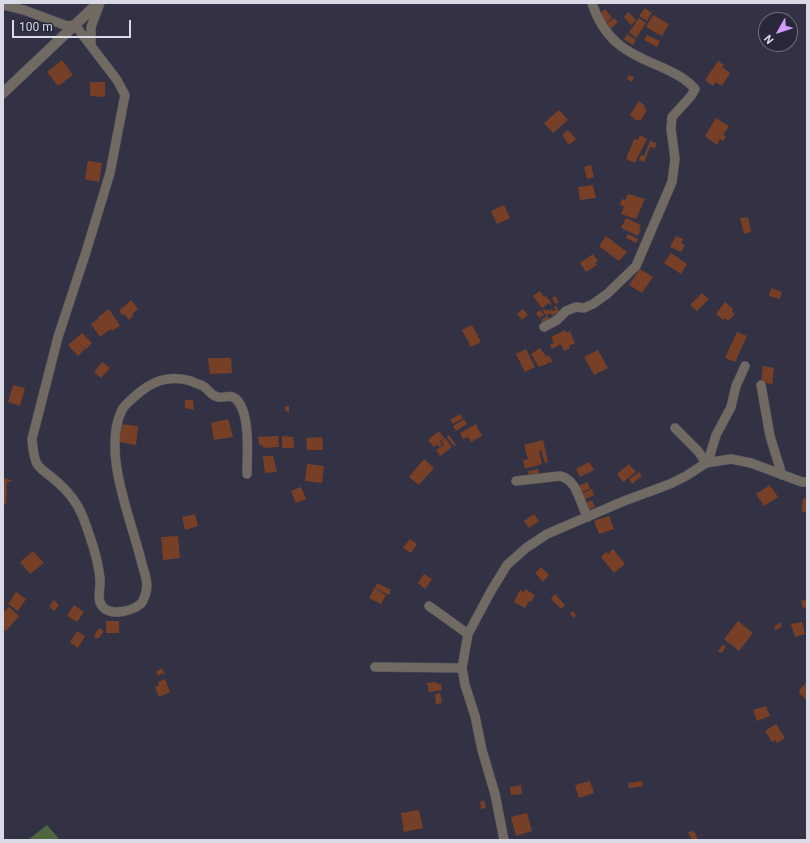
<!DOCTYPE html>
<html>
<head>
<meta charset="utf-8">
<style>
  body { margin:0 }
  #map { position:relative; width:810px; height:843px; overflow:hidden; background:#323244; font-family:Roboto,sans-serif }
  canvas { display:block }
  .frame { position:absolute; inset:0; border:4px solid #d9dae6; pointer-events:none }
  .north { position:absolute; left:758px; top:12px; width:40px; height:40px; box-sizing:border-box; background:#28283a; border:1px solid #6f6f7f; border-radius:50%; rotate:231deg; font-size:11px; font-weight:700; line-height:16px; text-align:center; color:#d9dae6 }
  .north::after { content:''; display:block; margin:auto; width:14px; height:18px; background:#d39cfc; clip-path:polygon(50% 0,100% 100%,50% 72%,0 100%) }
  .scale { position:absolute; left:12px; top:20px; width:119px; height:18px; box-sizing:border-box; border:2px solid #d9dae6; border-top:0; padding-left:5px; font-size:12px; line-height:14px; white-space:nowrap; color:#d9dae6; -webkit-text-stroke:3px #28283a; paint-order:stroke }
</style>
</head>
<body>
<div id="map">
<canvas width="810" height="843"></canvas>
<div class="frame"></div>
<div class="north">N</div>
<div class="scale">100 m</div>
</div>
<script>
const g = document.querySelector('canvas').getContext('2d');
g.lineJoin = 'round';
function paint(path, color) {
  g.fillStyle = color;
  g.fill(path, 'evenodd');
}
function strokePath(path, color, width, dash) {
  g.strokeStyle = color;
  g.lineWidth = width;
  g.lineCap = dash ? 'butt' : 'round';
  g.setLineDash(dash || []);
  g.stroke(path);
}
paint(new Path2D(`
  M47,825L60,840H28Z`), '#4f673d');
paint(new Path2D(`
  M645,8L652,13L647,21L639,16Z
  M605,9L612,18L606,23L599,14Z
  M628,12L636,20L631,25L624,17Z
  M653,15L669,24L662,36L646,27Z
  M614,18L618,22L610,29L606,24Z
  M639,18L646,23L636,38L629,32Z
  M627,34L636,40L633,45L624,39Z
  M647,35L660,41L657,47L644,40Z
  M62,60L73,75L58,86L47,72Z
  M718,61L724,65L722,67L730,73L722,86L715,82L713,86L705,80Z
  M629,75L634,77L632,82L627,79Z
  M90,82H105V97L90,96Z
  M639,101L645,106L644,107L647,110L641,120H636L630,115Z
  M559,110L568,120L553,133L544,123Z
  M716,118L729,126L723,135L726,136L723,141L720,139L717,145L705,136Z
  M568,130L576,139L569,145L562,135Z
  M640,135L647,139L635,163L626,159L634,139L638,140Z
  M650,141L657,143L655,148L650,147L644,162L639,160L641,155L644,156Z
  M88,161L102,163L99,182L85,179Z
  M591,165L594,177L587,179L584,167Z
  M593,185L596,198L580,200L578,187Z
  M628,194L645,199L636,219L621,214L624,206L620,205L622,199L625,200Z
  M504,205L510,218L497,224L491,211Z
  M748,217L751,232L744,234L740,218Z
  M626,218L641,225L639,228L641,229L638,236L621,228Z
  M628,234L638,239L636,243L626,238Z
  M606,236L627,252L619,261L599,246Z
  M676,236L683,239L681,243L685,245L681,252L670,247Z
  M671,253L687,264L681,274L664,263Z
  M593,254L598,261L595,263L597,265L586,272L580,263Z
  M640,269L653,277L642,293L629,285Z
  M771,288L782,292L780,299L769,296Z
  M540,291L544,297L546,296L552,304L550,305L549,303L542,308L533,296Z
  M702,293L709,299L697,311L690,305Z
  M555,296L559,302L556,304L552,298Z
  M131,300L138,309L132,314L134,315L129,320L124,314L122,315L119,311Z
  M725,302L733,309L732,311L735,314L728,321L725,318L723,320L716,314Z
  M556,306L559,311L552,316L550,313L546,316L543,310L544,308L546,311L548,309L549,311L552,309L553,311L556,310L554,307Z
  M109,309L120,326L112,331L111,329L100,337L91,324L99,318L98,317Z
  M523,309L528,315L522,320L517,314Z
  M541,310L544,315L539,318L536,313Z
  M547,316L549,318L543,323L541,320Z
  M472,325L481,342L471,347L462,330Z
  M565,330L566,333L570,331L575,343L569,346L570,348L564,351L561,344L552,349L550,345L554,343L551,337Z
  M737,332L747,336L735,362L725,358Z
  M82,333L92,343L86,349L79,343L85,349L78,356L68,345Z
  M540,348L550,362L543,366L542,365L539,367L531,354Z
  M526,349L535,367L525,372L516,354Z
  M598,350L608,368L594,375L584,357Z
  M548,355L553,362L551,363L546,356Z
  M208,358H231L232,373L210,374Z
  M102,362L110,368L101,378L94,372Z
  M763,366L774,368L772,384L761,382Z
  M13,385L25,388L20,406L8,402Z
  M185,400H193L194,410L185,408Z
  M285,406H289V412L285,411Z
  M460,414L463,418L453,424L450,420Z
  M228,419L233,437L214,440L211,423Z
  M464,419L467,424L456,431L453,426Z
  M119,424L138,426L136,445L119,442Z
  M476,424L482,436L471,442L468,437L463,439L460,433Z
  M439,431L444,438L440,441L442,445L439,447L437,444L434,447L428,440Z
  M449,435L456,445L454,446L447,437Z
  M278,436L279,447L264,448L262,445H259L258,437Z
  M282,436L293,437L294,448H282Z
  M322,437L323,450H307L306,438Z
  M445,438L452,447L440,456L436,450L444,445L441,441Z
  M543,440L548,462L545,463L541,450L539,451L542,464L525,469L523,460L528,459L524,445Z
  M263,456H273L277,472L265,473Z
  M424,459L434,468L419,485L409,477Z
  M589,462L594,470L580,477L576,469Z
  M307,464L324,466L322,483L305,481Z
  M629,464L636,472L623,482L617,474Z
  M538,469L539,474L529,476L528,471Z
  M639,472L642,476L632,484L629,479Z
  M3,478L11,480V482L7,481L6,504L3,505Z
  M588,482L590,489L579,493L576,487Z
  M770,485L778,497L764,506L756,494Z
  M301,487L306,499L296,503L291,491Z
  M592,489L594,495L582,501L579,495Z
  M803,498L807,499V512H802Z
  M592,500L595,507L587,510L584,504Z
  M195,514L198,526L185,530L182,517Z
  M534,514L539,521L529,528L524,521Z
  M609,516L614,529L599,534L594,521Z
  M178,536L180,558L163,560L161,537Z
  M410,539L417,544L411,553L403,548Z
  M613,549L625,564L614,573L601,557L606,552L608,554Z
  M33,551L44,563L30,574L20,562Z
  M541,567L549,575L543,582L535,573Z
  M424,574L432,579L425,589L418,583Z
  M377,583L391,590L389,595L375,588Z
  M374,588L386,595L381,604L369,598Z
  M525,589L535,595L531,602L529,601L525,608L514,602L520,590L524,592Z
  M16,592L26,599L18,611L8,604Z
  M555,594L565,605L561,609L551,599Z
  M807,599V607L803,608L801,601Z
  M54,600L59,605L54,611L49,606Z
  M74,605L84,612L77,622L67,616Z
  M9,607L19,616L6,631L3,629V613Z
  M572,611L576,615L574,618L570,614Z
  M106,621H119V633H106Z
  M738,621L753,633L739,651L724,639Z
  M780,622L782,626L776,630L774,627Z
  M802,622L805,634L795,637L791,624Z
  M99,628L104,631L98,639L94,636Z
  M77,631L85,636L78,648L70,642Z
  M722,645L726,646L722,653L718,652Z
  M162,668L165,674L164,675L163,673L158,676L156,672Z
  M165,679L170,692L159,697L155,687L159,685L158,682Z
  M436,682L437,684H441L442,690L429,692L427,683Z
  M807,682V701L799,693L800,691L799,690Z
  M440,693L442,703L436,704L435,694Z
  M766,706L770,716L757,721L753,710Z
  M776,724L785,738L777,743L775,740L772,742L765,731Z
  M590,781L594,793L579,798L575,785Z
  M642,781L643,786L629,788L628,783Z
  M521,785L522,794L511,795L510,787Z
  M484,800L486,808L481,809L480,802Z
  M419,810L423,828L404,832L401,813Z
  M527,813L532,831L516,836L511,817Z
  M693,831L694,833L695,832L698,840H692L688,832Z`), '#774026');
const minor = new Path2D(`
  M3,5L24,10L67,26L75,25L117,80L125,95L124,100L110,173L86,252L58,337L32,439C33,447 33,456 37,464C41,470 48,474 54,479C66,489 77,501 83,517C90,536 98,558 100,579C101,589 95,602 105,609C113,615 131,611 139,605C141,604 143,601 144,598C150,586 145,575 142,564C132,521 101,452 122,410C124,405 129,402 133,398C150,382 167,374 191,381C194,383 199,384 203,386C207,388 210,394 215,396C222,400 230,393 236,399C251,413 247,455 247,474
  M91,45V27L100,3
  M544,327L557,320L566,311L576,307L584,308L593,304L607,294L636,266L672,182L675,159L671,129L672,117L691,96L695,89C686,78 672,72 659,66C625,52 604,40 592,3
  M761,385L770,436L782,475
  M675,428L698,451L706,463
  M710,462V455L716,435L731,407L736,386L745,366
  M516,481L560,476C578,480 579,503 588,517
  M429,606L468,634
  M375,667L462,668
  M504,840L495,794L482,750L475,716L465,685L462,668L468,634L491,591L507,565L526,548L547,534L624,501L670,484L686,476L706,463L731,459L751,463L802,482H807`);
const tertiary = new Path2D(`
  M3,93L98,3`);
strokePath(minor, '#505061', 10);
strokePath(tertiary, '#505061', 11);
strokePath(minor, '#706a62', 9);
strokePath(tertiary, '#706a62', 10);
</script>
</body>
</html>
